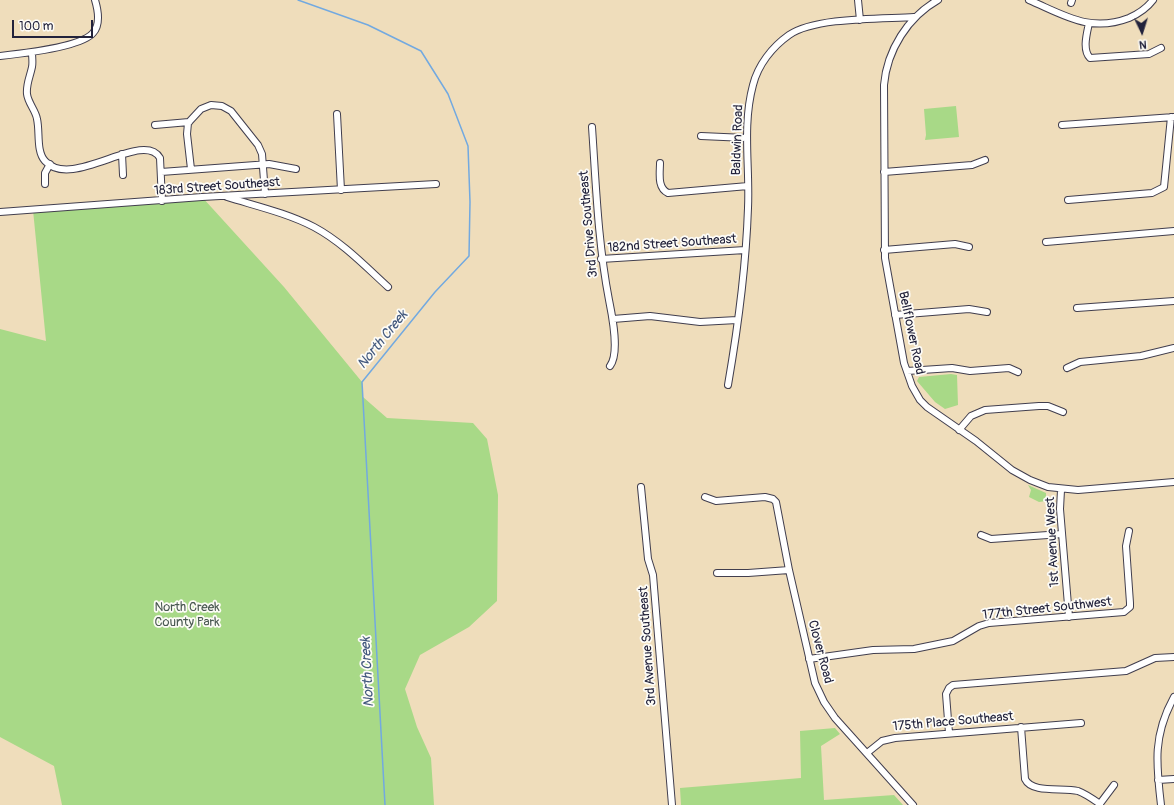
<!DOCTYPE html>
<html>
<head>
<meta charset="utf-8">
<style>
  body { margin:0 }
  #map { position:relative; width:1174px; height:805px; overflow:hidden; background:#efddbb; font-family:Pangolin,sans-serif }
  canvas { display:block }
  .north { position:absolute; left:1122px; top:12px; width:40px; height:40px; -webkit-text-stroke:3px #fdfcf7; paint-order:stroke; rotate:176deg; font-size:11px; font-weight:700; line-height:16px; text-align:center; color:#22223b }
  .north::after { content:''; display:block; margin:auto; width:14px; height:18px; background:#22223b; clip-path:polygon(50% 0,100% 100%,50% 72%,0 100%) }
  .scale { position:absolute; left:12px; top:20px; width:81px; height:18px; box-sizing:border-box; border:2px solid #22223b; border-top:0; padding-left:5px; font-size:12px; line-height:14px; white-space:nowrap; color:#22223b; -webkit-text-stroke:3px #fdfcf7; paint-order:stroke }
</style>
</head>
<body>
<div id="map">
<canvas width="1174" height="805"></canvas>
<div class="north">N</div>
<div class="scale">100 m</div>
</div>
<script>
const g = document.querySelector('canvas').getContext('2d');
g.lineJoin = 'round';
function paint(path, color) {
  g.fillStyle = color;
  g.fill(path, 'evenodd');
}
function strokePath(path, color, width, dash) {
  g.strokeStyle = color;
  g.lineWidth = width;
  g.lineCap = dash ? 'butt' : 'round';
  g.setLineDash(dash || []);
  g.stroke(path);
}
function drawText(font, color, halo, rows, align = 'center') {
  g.font = font + ' Pangolin,sans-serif';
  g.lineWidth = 3.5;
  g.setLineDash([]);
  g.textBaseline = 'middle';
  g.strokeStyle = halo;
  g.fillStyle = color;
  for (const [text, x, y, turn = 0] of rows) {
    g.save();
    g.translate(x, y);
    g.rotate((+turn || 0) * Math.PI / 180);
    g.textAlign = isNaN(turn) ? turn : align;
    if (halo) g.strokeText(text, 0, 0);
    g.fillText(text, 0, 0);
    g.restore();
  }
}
paint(new Path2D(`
  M956,106L959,137L925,140L926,135L924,109Z
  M202,197L284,287L362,382L363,397L387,418L473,423L487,439L498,495L497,601L469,627L420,655L405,689L417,727L431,758L434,805H62L54,766L0,737V329L46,341L33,210Z
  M951,374L957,375L958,405L945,409L935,402L917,381L919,377Z
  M1028,485L1046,493V501L1039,502L1029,497L1031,490Z
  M835,728L840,734L821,746L824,800L894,795L903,805H681L680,788L801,778L800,731Z`), '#a8d987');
strokePath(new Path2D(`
  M298,0L368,25L421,51L448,94L468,146L470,202L469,256L435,292L362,382L385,805`), '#72a9e0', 1.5);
const minor = new Path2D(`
  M858,0L860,20
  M938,0C908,17 887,50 884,85L885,258L904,363L912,386L920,400L927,407L976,441L1012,470L1030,480L1048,487L1078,490L1174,482
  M1029,0C1064,15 1090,33 1129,18C1138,14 1147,8 1153,0
  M1071,3L1072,0
  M1089,23C1087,33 1082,50 1090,58L1149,54L1161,48
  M32,52C32,57 33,63 32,67C30,77 26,84 27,94C28,103 36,111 37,119C40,132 36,151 45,161C72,191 143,129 160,158L162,201
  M0,56C19,54 81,47 93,33C101,24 98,10 95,0
  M337,114L341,190
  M155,125L189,122
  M1062,125L1174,117
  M592,127C596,185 598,243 609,300C612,315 620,353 610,366
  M701,136L746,138
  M122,154L123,175
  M660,163C660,173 657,188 668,193L748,186
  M191,169L187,134L188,123L201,109L211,105L222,106L231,111L258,145L262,154L265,194
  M161,172L269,164L296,169
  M884,172L972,165L985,160
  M45,184V173L50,164
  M227,197C256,206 287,213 314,227C342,242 365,266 388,287
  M1068,200L1152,193L1164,187L1171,117
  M0,212L202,197L436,184
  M1046,242L1174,231
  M884,250L955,244L969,247
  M601,259L745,250
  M1077,308L1174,301
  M895,315L969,309L987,312
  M613,319L650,316L700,322L737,320
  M1067,368L1080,362L1141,356L1174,348
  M907,371L952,368L970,371L1009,368L1018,372
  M728,385C738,327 746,267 748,208C750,167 742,126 753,85C758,65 772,47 789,35C815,17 881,19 914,17
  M959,430L971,416L985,410L1039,406H1048L1063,412
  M641,487L648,559L653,575L672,805
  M1061,490L1060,509L1069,617
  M705,497L716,501L765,497L773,499L776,502L789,570L815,683L824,702L835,718L913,805
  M981,535L991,539L1062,534
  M717,573H748L789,570
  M809,659L873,650L914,649L953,641L979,626L989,623L1124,612L1130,607V603L1126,546L1129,531
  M1021,727L1025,779C1032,794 1063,787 1078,791C1086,794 1093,799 1100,804
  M949,733L946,694L949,688L953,685L1126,671L1155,658L1174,657
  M867,753L882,741L895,738L1081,723
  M1158,780L1174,779
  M1099,805L1114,785
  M1161,805C1156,763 1153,735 1174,697`);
strokePath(minor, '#413e4e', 8);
strokePath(minor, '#fff', 6);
drawText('13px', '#22223b', '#fdfcf7', [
  ["Baldwin Road",738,140,-88],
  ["183rd Street Southeast",217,187,-4],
  ["3rd Drive Southeast",589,224,-95],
  ["182nd Street Southeast",672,244,-4],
  ["Bellflower Road",911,333,78],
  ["1st Avenue West",1053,542,-93],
  ["177th Street Southwest",1047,609,-6],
  ["3rd Avenue Southeast",648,646,-94],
  ["Clover Road",820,652,75],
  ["175th Place Southeast",953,722,-5]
]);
drawText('13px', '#4a5952', '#fdfcf7', [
  ["North Creek",187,608],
  ["County Park",187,623]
]);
drawText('italic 14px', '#42587d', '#fdfcf7', [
  ["North Creek",383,340,-51],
  ["North Creek",368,672,-93]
]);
</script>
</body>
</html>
